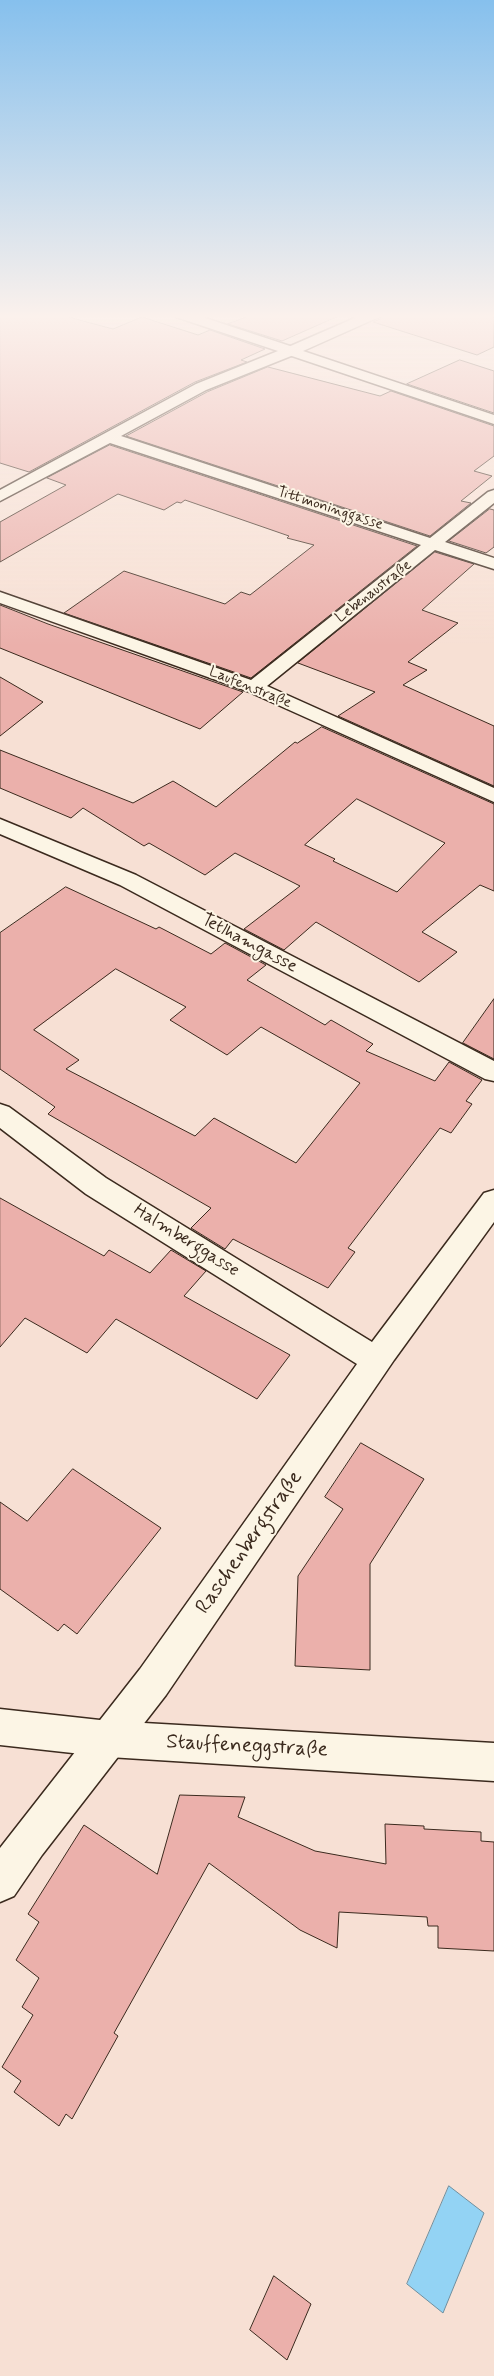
<!DOCTYPE html>
<html>
<head>
<meta charset="utf-8">
<style>
  body { margin:0 }
  canvas { display:block; background:#f7e0d4 }
</style>
</head>
<body>
<canvas width="494" height="2376"></canvas>
<script>
const g = document.querySelector('canvas').getContext('2d');
g.lineJoin = 'round';
function paint(path, color) {
  g.fillStyle = color;
  g.fill(path, 'evenodd');
}
function strokePath(path, color, width, dash) {
  g.strokeStyle = color;
  g.lineWidth = width;
  g.lineCap = dash ? 'butt' : 'round';
  g.setLineDash(dash || []);
  g.stroke(path);
}
function drawText(font, color, halo, rows, align = 'center') {
  g.font = font + ' Mynerve,sans-serif';
  g.lineWidth = 4;
  g.setLineDash([]);
  g.textBaseline = 'middle';
  g.strokeStyle = halo;
  g.fillStyle = color;
  for (const [text, x, y, turn = 0] of rows) {
    g.save();
    g.translate(x, y);
    g.rotate((+turn || 0) * Math.PI / 180);
    g.textAlign = isNaN(turn) ? turn : align;
    if (halo) g.strokeText(text, 0, 0);
    g.fillText(text, 0, 0);
    g.restore();
  }
}
const water = new Path2D(`
  M449,2186L484,2213L443,2313L407,2284Z`);
paint(water, '#93d3f4');
strokePath(water, '#708f9e', 1);
const building = new Path2D(`
  M0,314H57L113,329L142,317L198,335L210,330L265,349L241,360L247,362L195,382L29,472L0,463Z
  M255,314H343L282,341L228,324Z
  M382,314H494V347L477,355L373,322L380,319Z
  M460,360L494,371V413L407,384Z
  M268,367L380,396L391,391L494,426V456L474,471L492,476L461,501L471,503L430,536L126,436L207,392Z
  M110,445L417,546L251,678L64,613L124,571L225,604L241,592L250,595L314,545L287,538L289,536L185,500L181,503L177,502L164,510L118,494L0,562V522L66,485L47,478Z
  M490,509L494,510V547L486,553L449,541Z
  M435,552L474,564L422,610L458,623L408,662L427,670L403,685L494,726V786L338,716L375,692L298,663Z
  M0,605L48,624L243,692L200,729L0,648Z
  M0,677L43,702L0,736Z
  M322,727L494,804V891L480,885L422,932L457,952L419,982L316,922L284,950L244,929L300,886L235,853L205,875L149,843L144,846L83,808L71,818L0,788V750L133,803L173,781L216,807L295,742L297,743ZM357,799L445,843L397,892L333,861L335,859L305,845Z
  M66,887L156,929L159,927L211,954L225,943L266,965L247,980L325,1025L331,1020L373,1044L366,1051L435,1081L449,1062L482,1080L466,1101L472,1104L451,1133L440,1128L348,1248L355,1252L328,1288L233,1239L225,1249L191,1228L211,1208L48,1114L55,1107L0,1069V933ZM116,969L186,1007L170,1020L227,1055L261,1027L360,1083L296,1163L214,1118L195,1136L66,1069L79,1060L34,1030Z
  M494,999V1059L463,1043Z
  M0,1198L104,1256L109,1250L150,1273L171,1250L206,1271L184,1296L290,1355L257,1399L116,1319L87,1353L25,1318L0,1347Z
  M361,1443L424,1479L370,1564V1670L295,1666L298,1576L343,1509L325,1497Z
  M73,1469L161,1528L77,1634L64,1624L58,1631L0,1589V1502L27,1521Z
  M180,1795L245,1797L238,1817L315,1851L386,1864L385,1824L424,1826V1829L481,1832V1841L494,1842V1951L438,1948V1926H428L427,1917L339,1912L337,1948L300,1930L209,1863L114,2033L118,2036L72,2119L66,2114L59,2126L14,2092L21,2081L2,2067L33,2015L22,2007L39,1978L16,1960L39,1922L28,1914L84,1825L157,1874Z
  M274,2276L311,2304L287,2360L250,2330Z`);
paint(building, '#ebb0ab');
strokePath(building, '#3b2a1e', 1);
const street = new Path2D(`
  M175,314H193L296,348L298,351L296,354L206,390L121,436L430,538L488,492L494,490V503L445,542L494,558V569L435,550L267,686L494,788V802L247,691L0,603V592L251,680L421,545L110,443L0,501V490L196,384L278,351L176,317Z
  M0,819L136,875L494,1061V1081L485,1079L120,885L0,834Z
  M0,1104L9,1107L106,1178L372,1342L484,1193L494,1190V1222L394,1360L166,1695L42,1855L14,1896L0,1902V1848L140,1669L357,1364L86,1194L0,1128Z`);
const secondary = new Path2D(`
  M364,314H380L379,317L303,351L494,415V424L286,354L284,351L286,348Z
  M0,1709L109,1721L494,1743V1781L109,1757L0,1745Z`);
strokePath(street, '#3b2a1e', 3);
strokePath(secondary, '#3b2a1e', 3);
paint(street, '#fcf5e5');
paint(secondary, '#fcf5e5');
const sky = g.createLinearGradient(0, 0, 0, 646);
sky.addColorStop(0, '#86c0ed');
sky.addColorStop(0.49, '#fbf1ec');
sky.addColorStop(1, '#fbf1ec00');
g.fillStyle = sky;
g.fillRect(0, 0, 494, 646);
drawText('15px', '#3b2a1e', '#fcf5e5', [
  ["Tittmoninggasse",330,509,18],
  ["Lebenaustraße",374,592,-38],
  ["Laufenstraße",250,688,22]
]);
drawText('18px', '#3b2a1e', '#fcf5e5', [
  ["Tetlhamgasse",249,944,28],
  ["Halmberggasse",186,1241,32]
]);
drawText('21px', '#3b2a1e', '#fcf5e5', [
  ["Raschenbergstraße",250,1543,-55],
  ["Stauffeneggstraße",247,1747,3]
]);
</script>
</body>
</html>
